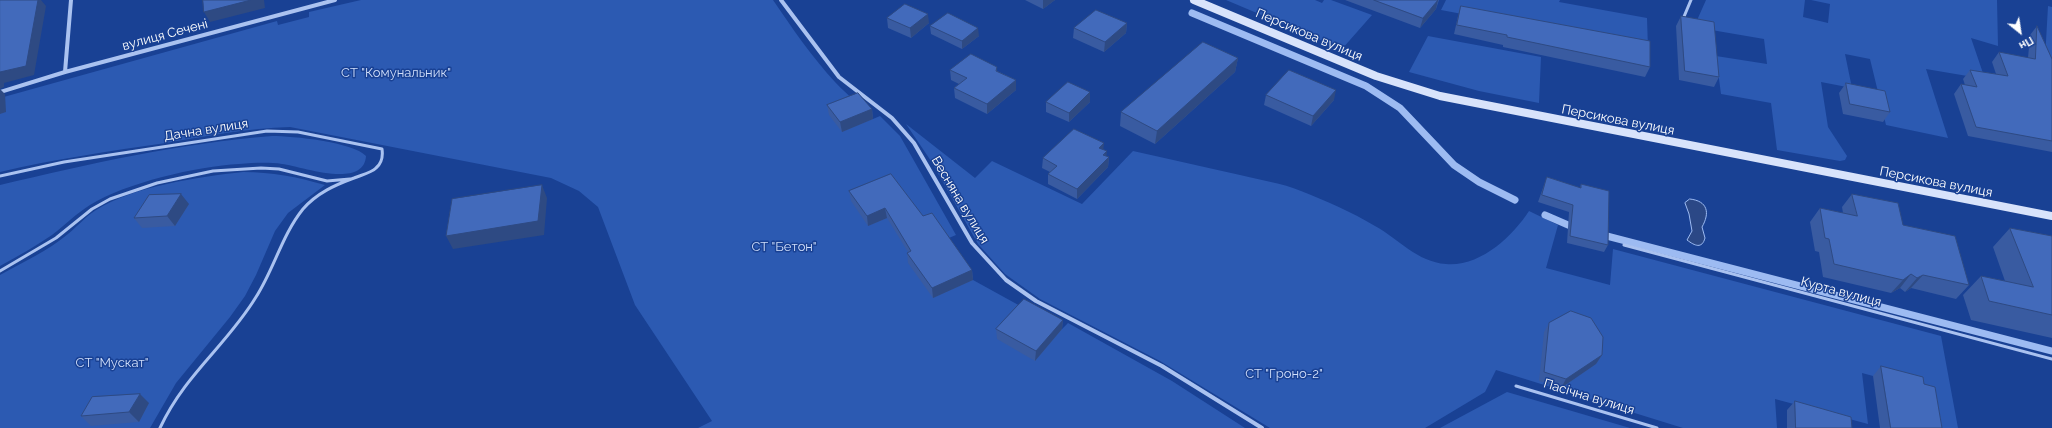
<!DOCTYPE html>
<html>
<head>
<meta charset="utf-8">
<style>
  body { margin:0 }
  #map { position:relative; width:2052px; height:428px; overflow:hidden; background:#194194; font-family:Raleway,sans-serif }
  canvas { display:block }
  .north { position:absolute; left:2000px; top:12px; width:40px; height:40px; -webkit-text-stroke:3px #194194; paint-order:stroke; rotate:150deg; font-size:11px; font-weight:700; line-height:16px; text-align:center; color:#fff }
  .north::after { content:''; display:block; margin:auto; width:14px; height:18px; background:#fff; clip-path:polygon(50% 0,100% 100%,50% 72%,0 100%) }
</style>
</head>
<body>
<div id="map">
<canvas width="2052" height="428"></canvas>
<div class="north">Пн</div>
</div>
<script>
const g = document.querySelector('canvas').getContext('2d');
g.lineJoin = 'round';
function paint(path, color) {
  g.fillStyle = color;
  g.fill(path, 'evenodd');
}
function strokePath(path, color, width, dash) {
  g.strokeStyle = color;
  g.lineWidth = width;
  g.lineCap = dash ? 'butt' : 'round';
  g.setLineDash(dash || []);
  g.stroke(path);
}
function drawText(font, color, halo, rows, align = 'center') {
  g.font = font + ' Raleway,sans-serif';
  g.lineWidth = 3;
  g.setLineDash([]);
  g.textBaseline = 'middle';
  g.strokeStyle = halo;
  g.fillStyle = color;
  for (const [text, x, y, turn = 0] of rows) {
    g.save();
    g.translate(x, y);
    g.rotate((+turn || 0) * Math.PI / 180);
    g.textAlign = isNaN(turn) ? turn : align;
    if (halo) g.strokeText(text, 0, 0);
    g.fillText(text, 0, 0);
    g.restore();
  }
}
paint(new Path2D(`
  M361,0H773C792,28 812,57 835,82C847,95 861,105 873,119L880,116L900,136L956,235L944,240L946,246L973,280L1062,329L1068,323L1172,381L1245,428H698L712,421L635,305L598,207L579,191L551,178L290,127C248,128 207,136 166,143C110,151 55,159 0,172V98L277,21L278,25L309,17V12Z
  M1226,0H1315L1322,3L1324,0H1331L1372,15L1342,49Z
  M1446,0H1560L1559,2L1647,18L1648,49L1441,10Z
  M1706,0H1805L1803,17L1828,23L1830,4L1811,0H1997L1998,46L1971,38L1985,79L1926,69L1948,138L1886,125L1870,59L1845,54L1852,88L1821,82L1828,127L1847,156L1845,160L1840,161L1777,150L1771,103L1721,94L1716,56L1767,64L1764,39L1694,27Z
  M2048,6L2052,7V61L2045,59Z
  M1428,36L1541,57L1539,103L1479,91L1409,72Z
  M906,124L975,178L992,161L1082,204L1133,151C1169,159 1204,167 1240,175C1260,180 1282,183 1301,191C1326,201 1352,212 1375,226C1399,239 1417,262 1446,264C1480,267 1512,237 1529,211L1558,225L1546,268L1610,285L1613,249L1941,336L1958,428H1931L1914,387L1862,373L1868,424L1775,399L1777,428H1683L1496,370L1485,392L1425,428H1270L1160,361L1040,299L1005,274L978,244L931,161Z
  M272,136C293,136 353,142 366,156C364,190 300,166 282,164C268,162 253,163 239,164C198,166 125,183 90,205C77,213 65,225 52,235C36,246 18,256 0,266V185C89,164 181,143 272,136Z
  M243,172C272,172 297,177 325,185L288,213L275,231L256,275L245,296L230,317L176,383L150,428H0V275C23,262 48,251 68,234C78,226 85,217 96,210C134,186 198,177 243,172Z
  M1507,392L1630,428H1440Z`), '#2c5ab2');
const water = new Path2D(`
  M1690,199C1708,201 1710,213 1702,227L1705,238C1702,249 1695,246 1687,240L1692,231L1689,214L1685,203Z`);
paint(water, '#2b4886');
strokePath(water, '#9dbbf2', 1);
strokePath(new Path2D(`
  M1192,13L1366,86L1400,108L1454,165L1479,182L1515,200
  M1545,215L1575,228
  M1599,234L2052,351`), '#9dbbf2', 7);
strokePath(new Path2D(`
  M1683,19L1691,0
  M0,176L64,162L267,131L298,132L382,149C383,156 382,163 376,168C371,173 361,175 354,178C335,185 317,193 303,209C282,235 274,269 256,297C227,345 185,374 160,428
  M1624,245L2052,359
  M0,271L56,238L92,209L110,199L157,183L213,171L261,168L279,169L327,181L350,179
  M1516,386L1657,428`), '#aac2f0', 3);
strokePath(new Path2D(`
  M781,0L839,77L892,118L914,143L972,243L1006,280L1036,301L1162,366L1262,428
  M65,72L71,0
  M0,92L65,72L335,0`), '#aac2f0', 4);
strokePath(new Path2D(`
  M1194,0L1376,76L1440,96L2052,216`), '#d8e3fb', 8);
paint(new Path2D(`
  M1025,0H1055L1043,9Z
  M1345,0H1439L1436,9L1420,28Z
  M1461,6L1650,67L1645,77L1503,47V45L1454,34L1458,16Z
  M1681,16L1719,77L1714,87L1679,80L1676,26Z
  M887,18L929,23L911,38L888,28Z
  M1127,23L1126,33L1104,52L1073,38L1074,28Z
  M930,26L979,36L962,49L931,34Z
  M2037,26L2052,59V152L1968,136L1954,94L1961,84L1965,85L1963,79L1970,70L1996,74L1992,62L1999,52L2028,58L2030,35Z
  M1238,58L1235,72L1155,144L1120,126L1121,112Z
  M997,67V71L1016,80V90L987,114L955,98L954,88L959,84L951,80L950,70Z
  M1846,83L1890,112L1883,122L1843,114L1839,93Z
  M1266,95L1334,100L1311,126L1264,105Z
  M1046,102H1090L1069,122L1046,112Z
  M827,105L872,109L873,119L842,132L829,115Z
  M1103,150L1106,156L1109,157L1108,167L1077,199L1048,184V174L1050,172L1042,168L1043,158Z
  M1547,177L1580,188L1581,184L1608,245L1604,252L1567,243L1569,212L1538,202L1544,185Z
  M849,191L923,216L972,270L973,280L933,298L908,263L907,253L908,252L887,218L868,226L851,201Z
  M1852,194L1903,225L1969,285L1956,299L1911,288L1905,292L1900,288L1891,293L1823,277L1819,252L1815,251L1810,222L1820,208L1843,213L1842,207Z
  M189,204L175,226L142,228L134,218Z
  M2010,228L2052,236V338L1971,320L1963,295L1981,276L2005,281L1993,247Z
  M1063,320L1062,329L1035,361L997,339L996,329Z
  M1549,323L1602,355L1596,364L1561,388L1539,381L1544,332Z
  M1881,366L1924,384L1942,428H1880L1873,376Z
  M1795,401L1852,428H1787V410Z
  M149,403L139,422L91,426L81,416Z`), '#395ba1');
paint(new Path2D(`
  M30,0H41L46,6L34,75L4,83V87L0,89L5,94L6,112L0,114V72Z
  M251,0H264L265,8L210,22L204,12Z
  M1043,0H1055L1043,9Z
  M1438,0L1436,9L1420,28L1423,18Z
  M928,14L929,23L911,38L910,28Z
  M1127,23L1126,33L1104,52L1105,42Z
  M978,28L979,36L962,49V41Z
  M1238,58L1235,72L1155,144L1157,131Z
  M1016,80V90L987,114V104Z
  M1336,90L1334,100L1311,126L1313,116Z
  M1090,92V102L1069,122V113Z
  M872,109L873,119L842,132L840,122Z
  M1104,143L1103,153L1099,148Z
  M1107,151L1106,160L1109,157L1108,167L1077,199V189Z
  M542,185L547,198L544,235L453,249L446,236Z
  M181,194L189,204L175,226L167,216Z
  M885,208L887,218L868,226L867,216Z
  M972,270L973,280L933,298L932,288Z
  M1911,274L1900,288L1891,293L1903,280Z
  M1923,275L1911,288L1905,292L1917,278Z
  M1063,320L1062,329L1035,361L1036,351Z
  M1602,355L1596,364L1561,388L1566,379Z
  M140,394L149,403L139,422L129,412Z`), '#2e4a83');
const building = new Path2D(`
  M0,0H38L26,66L0,72Z
  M203,0H251L204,12Z
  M1374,0H1438L1423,18Z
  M905,4L928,14L910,28L887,18Z
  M1461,6L1650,41V67L1507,37V35L1457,25Z
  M1096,10L1127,23L1105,42L1074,28Z
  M948,13L978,28L962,41L930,26Z
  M1681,16L1714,22L1719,77L1685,71Z
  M2037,26L2052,59V141L1976,127L1961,84L1977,87L1970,70L2008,76L1999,52L2035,59Z
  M1203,42L1238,58L1157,131L1121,112Z
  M971,54L997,67L996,71L1016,80L987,104L954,88L967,78L950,70Z
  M1289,70L1336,90L1313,116L1266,95Z
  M1068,82L1090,92L1069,113L1046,102Z
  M1846,83L1885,91L1890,112L1850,104Z
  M858,93L872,109L840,122L827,105Z
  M1074,129L1104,143L1099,148L1107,151L1103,155L1109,157L1077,189L1048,174L1057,166L1043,158Z
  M891,174L923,216L932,213L972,270L932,288L907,253L911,251L885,208L867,216L849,191Z
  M1547,177L1581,188V184L1609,191L1608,245L1570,236L1573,205L1542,195Z
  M542,185L538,221L446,236L452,199Z
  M181,194L167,216L134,218L149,195Z
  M1852,194L1898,203L1903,225L1955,236L1969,285L1923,275L1917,278L1911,274L1903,280L1834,264L1829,239L1825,238L1820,208L1857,216Z
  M2010,228L2052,236V315L1989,301L1981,276L2033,287Z
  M1024,299L1063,320L1036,351L996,329Z
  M1571,311L1591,318L1603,337L1602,355L1566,379L1544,372L1549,323Z
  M1881,366L1923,377L1924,384L1935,387L1942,428H1891Z
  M140,394L129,412L81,416L92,397Z
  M1795,401L1851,417L1852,428H1796Z`);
paint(building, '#426abb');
strokePath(building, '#2e4a83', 1);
drawText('13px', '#fff', '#194194', [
  ["вулиця Сечені",165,35,-15],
  ["Персикова вулиця",1309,35,23],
  ["Персикова вулиця",1618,120,11],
  ["Дачна вулиця",206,130,-9],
  ["Персикова вулиця",1936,182,11],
  ["Весняна вулиця",960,200,59],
  ["Курта вулиця",1841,292,15],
  ["Пасічна вулиця",1589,397,17]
]);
drawText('13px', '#d1dffb', '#194194', [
  ["СТ \"Комунальник\"",396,73],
  ["СТ \"Бетон\"",784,247],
  ["СТ \"Мускат\"",112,363],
  ["СТ \"Гроно-2\"",1284,374]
]);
</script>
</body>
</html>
